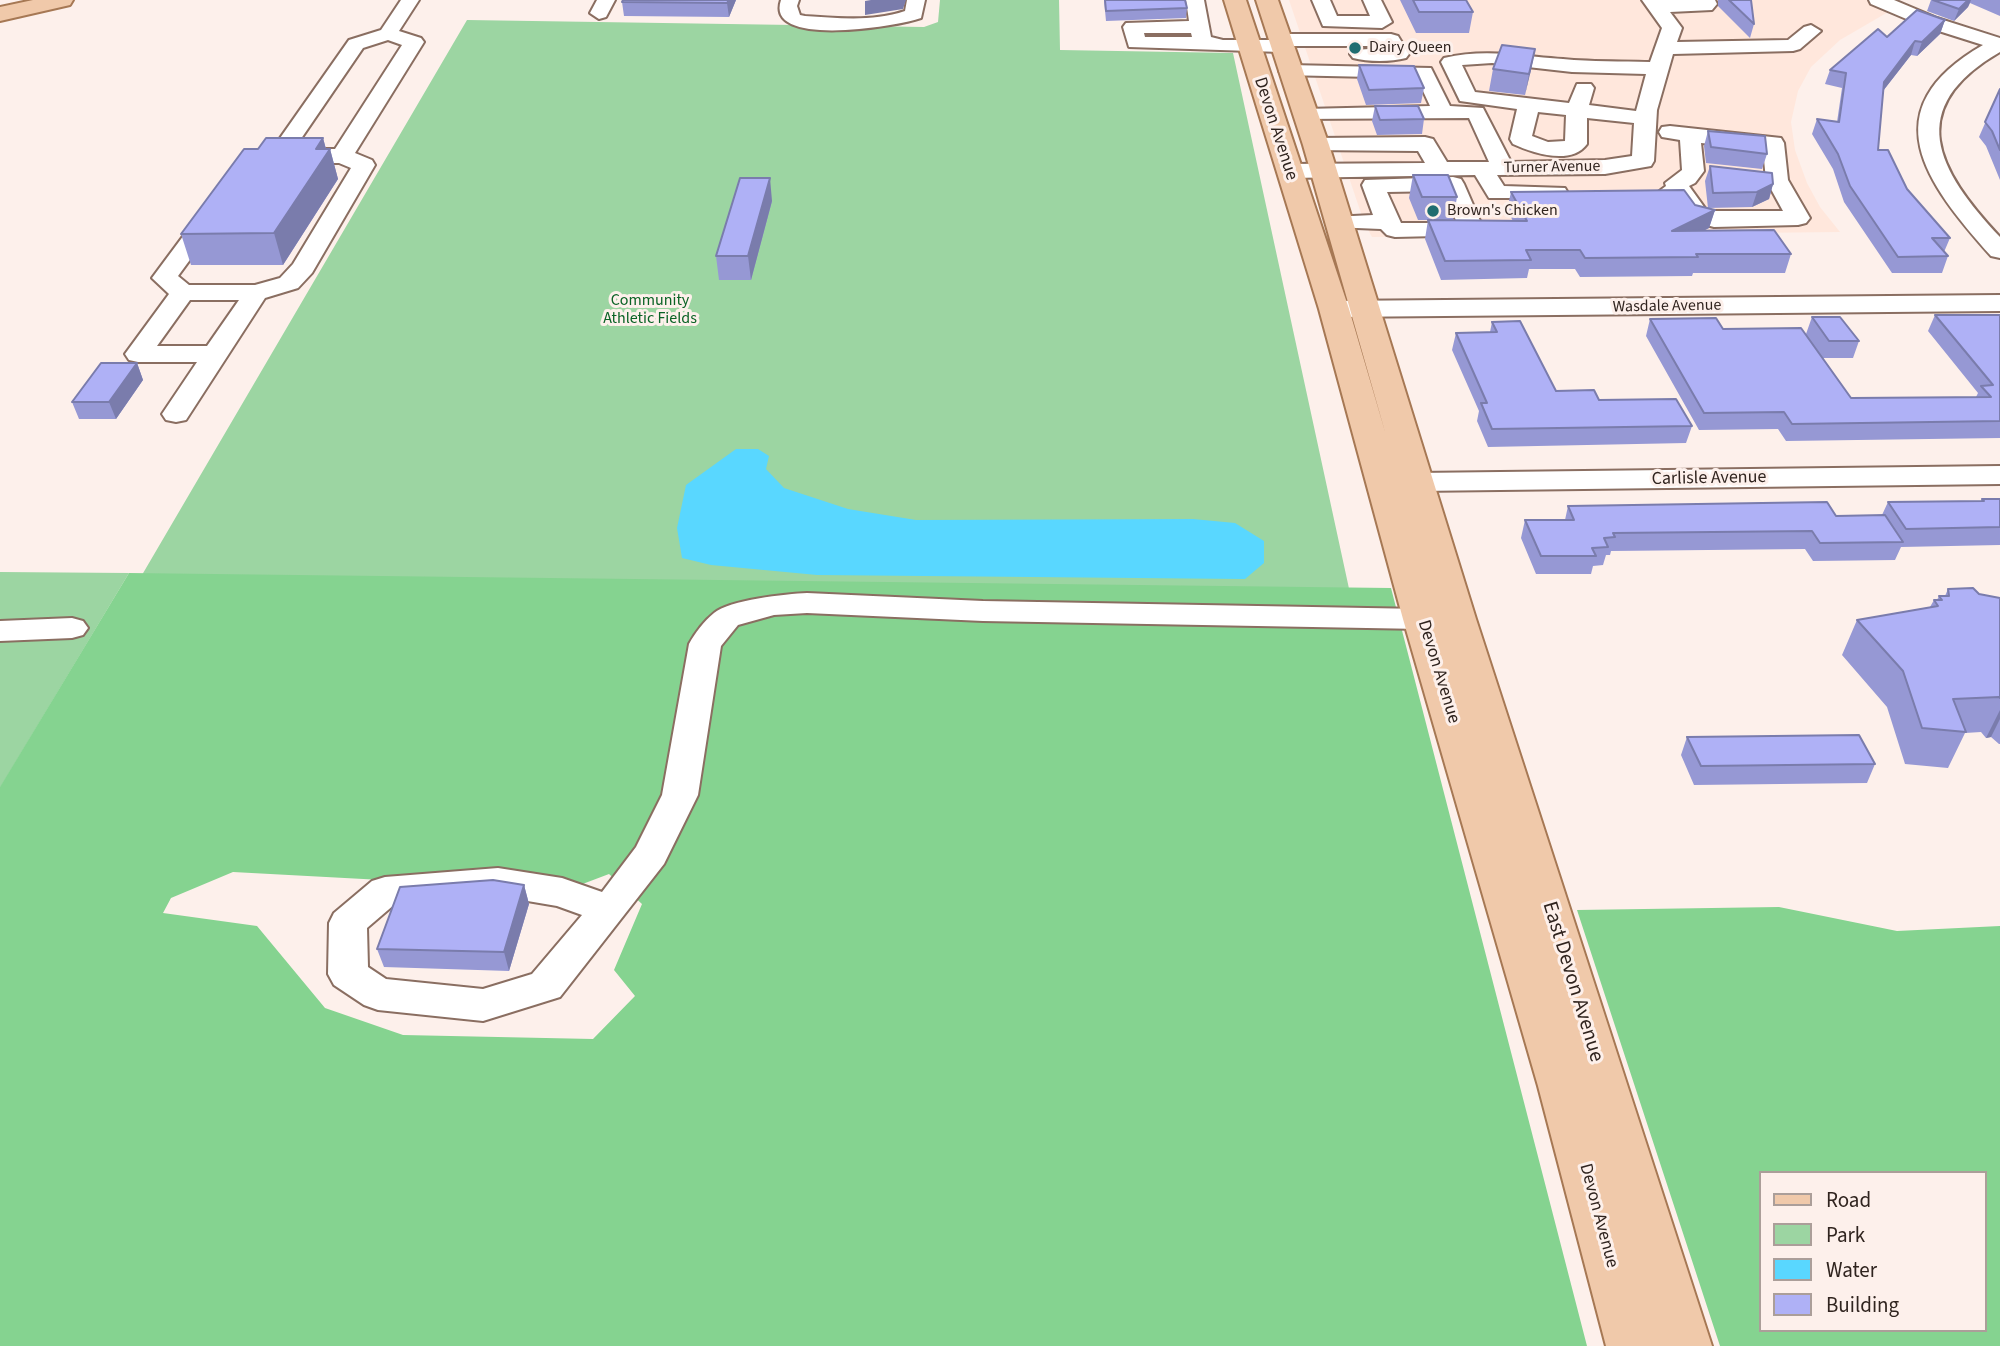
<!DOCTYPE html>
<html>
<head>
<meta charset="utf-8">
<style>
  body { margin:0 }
  #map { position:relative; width:2000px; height:1346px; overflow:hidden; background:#fdf0eb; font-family:"Source Sans 3",sans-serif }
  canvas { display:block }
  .legend { position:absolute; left:1759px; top:1171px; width:228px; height:161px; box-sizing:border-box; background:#fdf0eb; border:2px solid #ab9e99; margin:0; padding:9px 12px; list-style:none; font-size:21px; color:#30241f }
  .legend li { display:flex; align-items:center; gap:14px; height:35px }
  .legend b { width:35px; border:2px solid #ab9e99 }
</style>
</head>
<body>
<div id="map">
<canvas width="2000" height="1346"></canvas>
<ul class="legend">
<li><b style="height:9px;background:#f0c9aa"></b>Road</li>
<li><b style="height:19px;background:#9cd5a2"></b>Park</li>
<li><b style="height:19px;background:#59d7ff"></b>Water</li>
<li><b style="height:19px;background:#afb1f6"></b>Building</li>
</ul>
</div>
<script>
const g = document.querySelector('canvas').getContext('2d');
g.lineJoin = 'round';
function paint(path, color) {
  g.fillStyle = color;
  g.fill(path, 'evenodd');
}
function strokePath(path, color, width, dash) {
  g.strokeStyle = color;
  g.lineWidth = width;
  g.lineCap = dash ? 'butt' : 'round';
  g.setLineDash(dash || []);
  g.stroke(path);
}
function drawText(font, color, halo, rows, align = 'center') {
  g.font = font + ' "Source Sans 3",sans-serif';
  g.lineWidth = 6;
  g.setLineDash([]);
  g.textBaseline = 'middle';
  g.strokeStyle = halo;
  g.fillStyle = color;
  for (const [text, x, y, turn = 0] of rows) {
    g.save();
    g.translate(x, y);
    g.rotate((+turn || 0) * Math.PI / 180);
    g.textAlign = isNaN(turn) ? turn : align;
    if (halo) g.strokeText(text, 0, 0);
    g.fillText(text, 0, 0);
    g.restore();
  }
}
paint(new Path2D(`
  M1289,0H1878L1895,8L1840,40L1811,67L1798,91L1791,122L1795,150L1807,183L1820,207L1840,232L1372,237L1364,222Z`), '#ffe7dc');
paint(new Path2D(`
  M940,0H1059L1060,50L1233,53L1353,607L132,592L467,20L924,27L938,22Z
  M0,572L129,573L0,788Z`), '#9cd5a2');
paint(new Path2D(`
  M129,573L1391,588L1587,1346H0V787ZM233,872L382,880L542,874L572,888L609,874L642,904L614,970L635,996L593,1039L403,1035L325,1008L257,926L163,913L171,898Z
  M1779,907L1897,931L2000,926V1346H1720L1577,910ZM1760,1173H1984V1330H1760Z`), '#85d390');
paint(new Path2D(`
  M736,449H758L769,456L766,469L784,488L848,509L916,520L1193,519L1235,523L1264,541V563L1245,579L817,575L711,565L682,558L677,528L686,485Z`), '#59d7ff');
const minor = new Path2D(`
  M401,0H419L399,31L421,38L424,42L355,153L372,160L375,165L312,273L298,288L265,298L186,420L176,422L166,420L162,414L197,362H138L129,360L125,354L169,294L152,278L239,161L271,151L349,40L381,30ZM388,40L402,45L335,149H294L363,48ZM281,163H339L351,168L293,264L280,278L255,285H189L178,276L255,171ZM190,300H239L207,346H157Z
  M597,0H615L606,17L599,19L590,13Z
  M781,0H799L797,6L800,15L805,16C838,18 873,22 905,11L907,0H925L921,18C899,26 764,49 781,0Z
  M1186,0H1204L1211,37L1223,40H1269L1272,36L1279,34H1391L1398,36L1409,54L1406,58C1391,62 1368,62 1353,58L1350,54L1353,50L1386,48L1385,46H1291L1288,50L1281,52L1129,47L1123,27L1126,23L1189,21ZM1144,33H1191L1192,37H1145Z
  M1312,0H1330L1337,16H1370L1363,0H1381L1392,22L1382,28L1323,26Z
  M1642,0H1715L1717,4L1712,10L1670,12L1682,28L1677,42L1788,40L1804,27L1811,25L1821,31L1800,49L1793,51L1673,54L1657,110L1654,161L1651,166L1605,174L1497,175L1504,186L1565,188L1568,193L1565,198H1489L1475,175L1289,178L1281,176L1278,171L1281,166L1289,164L1425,163L1418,151L1308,150L1305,145L1308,140L1316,138L1425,137L1433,139L1447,162H1489L1469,118L1298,119L1294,115L1298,111L1305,109L1430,106L1417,78L1282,75L1279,71L1282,67L1289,65L1431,68L1450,106L1483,108L1511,162L1605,160L1632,156L1634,123L1587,118V144C1571,166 1533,153 1513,144L1510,139L1517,109L1460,101L1441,62L1444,58C1485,48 1521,56 1563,59C1592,62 1621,61 1650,62L1662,28ZM1492,63L1572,72L1646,74L1636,111L1589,105L1594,88L1591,84H1577L1569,103L1475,92L1462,65ZM1538,112L1566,115L1565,141L1548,142L1532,136Z
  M1869,0H1894L1937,18L2000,38V52C1903,108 1937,170 2000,237V258L1991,256C1926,183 1870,110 1983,45L1923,26L1871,4Z
  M1670,126L1781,138L1784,143L1788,180L1810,218L1806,223L1798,225L1714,227L1691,221L1675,198L1661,197L1658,192L1666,186L1665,183L1682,170L1680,140L1662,137L1659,132L1662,127ZM1701,143L1763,149L1766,180L1783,211H1707L1689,186L1695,183L1704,171Z
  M1453,177L1461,179L1464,184L1484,230L1480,235L1395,237L1387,235L1381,229L1332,227L1328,222L1332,217L1373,215L1362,185L1365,180ZM1444,191L1457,223H1401L1387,192Z
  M2000,295V311L1334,317L1325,314L1321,309L1325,304L1334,301Z
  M2000,466V484L1417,491L1407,488L1402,482L1407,476L1417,473Z
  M807,593L983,601L1422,609L1433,612L1438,619L1433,626L1422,629L983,621L807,613L774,615L738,625L721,646L698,795L664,864L560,997L483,1021L378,1010L364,1005L334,985L328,974L329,923L334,913L372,881L385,877L498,868L562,878L602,892L636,847L662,795L689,644C695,633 704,621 714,613C729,600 786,594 807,593ZM498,896L557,906L582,915L532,974L483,989L386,979L368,967L367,928L395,904Z
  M72,618L83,621L88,628L83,635L72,638L0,641V621Z`);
const major = new Path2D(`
  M33,0H73L70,5L0,21V7Z
  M1224,0H1246L1349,309L1386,435L1303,145L1256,0H1278L1329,145L1476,619L1712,1346H1606L1538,1086L1403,619L1319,309Z`);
strokePath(minor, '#8a6e61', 4);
strokePath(major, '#a67854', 4);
paint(minor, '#fff');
paint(major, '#f0c9aa');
paint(new Path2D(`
  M736,0L729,17L624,16L622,2Z
  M1104,0H1185L1187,8L1186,18L1106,21Z
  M1400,0H1466L1473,12L1469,33H1416Z
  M1718,0H1751L1754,24L1750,38L1718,6Z
  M1931,0H2000V16L1970,3L1968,7L1954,21L1927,11Z
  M1945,20L1940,34L1917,56L1911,55L1883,91L1878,150L1907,189L1950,238L1944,252L1948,256L1942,273H1892L1844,202L1833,169L1812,134L1817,119L1837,122L1842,88L1825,84L1830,70L1887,37Z
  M1535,49L1525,95L1489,91L1493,69Z
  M1359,65L1424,88L1421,103L1366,105L1357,79Z
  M2000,89V180L1986,146L1979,137Z
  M1375,106L1424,119L1422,134L1377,135L1372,121Z
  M1708,131L1767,154L1762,169L1706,163L1704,146Z
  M323,138L326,149H330L338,179L283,265H191L181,234L258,149Z
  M1710,166L1773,184L1769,199L1752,207L1708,208L1705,181Z
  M1413,175L1457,197L1453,220L1513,221L1507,210L1511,192L1695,205L1715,210L1709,228L1705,230L1791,254L1785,273H1693L1692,276L1580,277L1575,269H1529L1527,278L1441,280L1425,239L1428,220H1418L1409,198Z
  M772,201L751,280H719L716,256Z
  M1935,315H2000V438L1786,441L1778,429L1699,430L1646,336L1650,319L1723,329L1806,334L1812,317L1859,341L1853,358H1823L1851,398L1976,397L1978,393L1928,331Z
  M1492,322L1556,391L1599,400L1692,426L1686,443L1488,447L1477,421L1479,411L1452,350L1456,333L1490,332Z
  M137,363L143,380L116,419H79L72,402Z
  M1982,499H2000V545L1901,547L1895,560L1813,561L1805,549L1611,551L1610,555H1606L1603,565L1593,566L1591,574H1536L1521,538L1525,520H1565L1568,506L1836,516L1882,515L1888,502L1981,501Z
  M1948,589L2000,598V744H1999L1991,737L1986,738L1981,732L1965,733L1948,768L1905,764L1887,707L1842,655L1857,620L1930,607L1934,600H1937L1939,596H1945Z
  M1687,737L1875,764L1867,783L1694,785L1681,755Z
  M524,885L529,904L509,971L384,967L377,949Z`), '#9698d4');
paint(new Path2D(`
  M729,0H736L729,17L727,3Z
  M871,0H906L903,9L865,15V1Z
  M1968,0H1971L1968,7L1954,21L1959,9Z
  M1945,20L1940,34L1917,56L1922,42Z
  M1915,41L1911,55L1879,96L1884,82Z
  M1535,49L1531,70L1525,95L1529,74Z
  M323,138L327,153L330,149L338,179L283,265L274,233L316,149Z
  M770,178L772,201L751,280L748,256Z
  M1773,184L1769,199L1752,207L1757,192Z
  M1715,210L1709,228L1667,249L1672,231Z
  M137,363L143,380L116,419L109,402Z
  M2000,710V719L1991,737L1986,738Z
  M524,885L529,904L509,971L504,952Z`), '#7a7cac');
const building = new Path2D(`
  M623,0H729L727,3L622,2Z
  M1105,0H1185L1187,8L1106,11Z
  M1413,0H1466L1473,12H1419Z
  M1729,0H1751L1754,24Z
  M1933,0H1968L1959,9Z
  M1917,10L1945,20L1922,42L1915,41L1884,82L1878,150H1888L1907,189L1950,238H1932L1948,256L1898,257L1850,186L1838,154L1817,119L1839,122L1846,73L1830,70L1878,29L1887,37Z
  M1502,45L1535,49L1529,74L1493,69Z
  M1359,65L1414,66L1424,88L1369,90Z
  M2000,89V150L1992,131L1985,122Z
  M1375,106H1418L1424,119L1380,120Z
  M1708,131L1765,136L1767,154L1711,147Z
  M266,138H323L316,149H330L274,233L181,234L244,149H258Z
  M1710,166L1772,173L1773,184L1757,192L1713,193Z
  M1413,175H1448L1457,197H1422Z
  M740,178H770L748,256H716Z
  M1684,190L1695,205L1715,210L1672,231L1774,230L1791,254H1696L1698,257L1585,258L1580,250H1526L1531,260L1445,261L1428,220L1527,221L1511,192Z
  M1935,315H2000V421L1792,424L1784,412L1704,413L1650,319L1716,318L1723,329L1801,328L1851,398L1991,397L1981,386L1993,385Z
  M1812,317H1840L1859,341H1829Z
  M1520,321L1556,391L1594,390L1599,400L1676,399L1692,426L1492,429L1481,403H1487L1456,333L1497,332L1492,322Z
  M101,363H137L109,402H72Z
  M1982,499H2000V527L1906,529L1888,502L1984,501Z
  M1827,502L1836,516L1885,515L1903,542L1820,543L1812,531L1613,533L1615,537L1604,538L1608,547L1592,548L1596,556H1541L1525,520H1574L1568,506Z
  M1973,588L1979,594L2000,598V698L1999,697L1953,699L1966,732L1922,728L1903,671L1857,620L1938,606L1934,600H1942L1939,596H1949L1948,589Z
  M1859,735L1875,764L1701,766L1687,737Z
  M493,880L524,885L504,952L377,949L400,887Z`);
paint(building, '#afb1f6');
strokePath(building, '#7a7cac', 2);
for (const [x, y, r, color] of [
  [1355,48,7,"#206c70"],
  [1433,211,7,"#206c70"]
]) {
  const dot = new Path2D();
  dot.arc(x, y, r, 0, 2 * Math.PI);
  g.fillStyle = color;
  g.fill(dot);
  strokePath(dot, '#fdf0eb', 2.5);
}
drawText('16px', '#30241f', '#fdf0eb', [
  ["Dairy Queen",1369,48],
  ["Brown's Chicken",1447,211]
], 'left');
drawText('16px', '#30241f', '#fdf0eb', [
  ["Turner Avenue",1552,168,-1],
  ["Wasdale Avenue",1667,307,-1]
]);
drawText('16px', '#0a6325', '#fdf0eb', [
  ["Community",650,301],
  ["Athletic Fields",650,319]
]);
drawText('18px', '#30241f', '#fdf0eb', [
  ["Devon Avenue",1275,129,72],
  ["Carlisle Avenue",1709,479,-1],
  ["Devon Avenue",1438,672,73],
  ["Devon Avenue",1598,1216,75]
]);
drawText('21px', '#30241f', '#fdf0eb', [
  ["East Devon Avenue",1572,982,73]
]);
</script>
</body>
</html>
